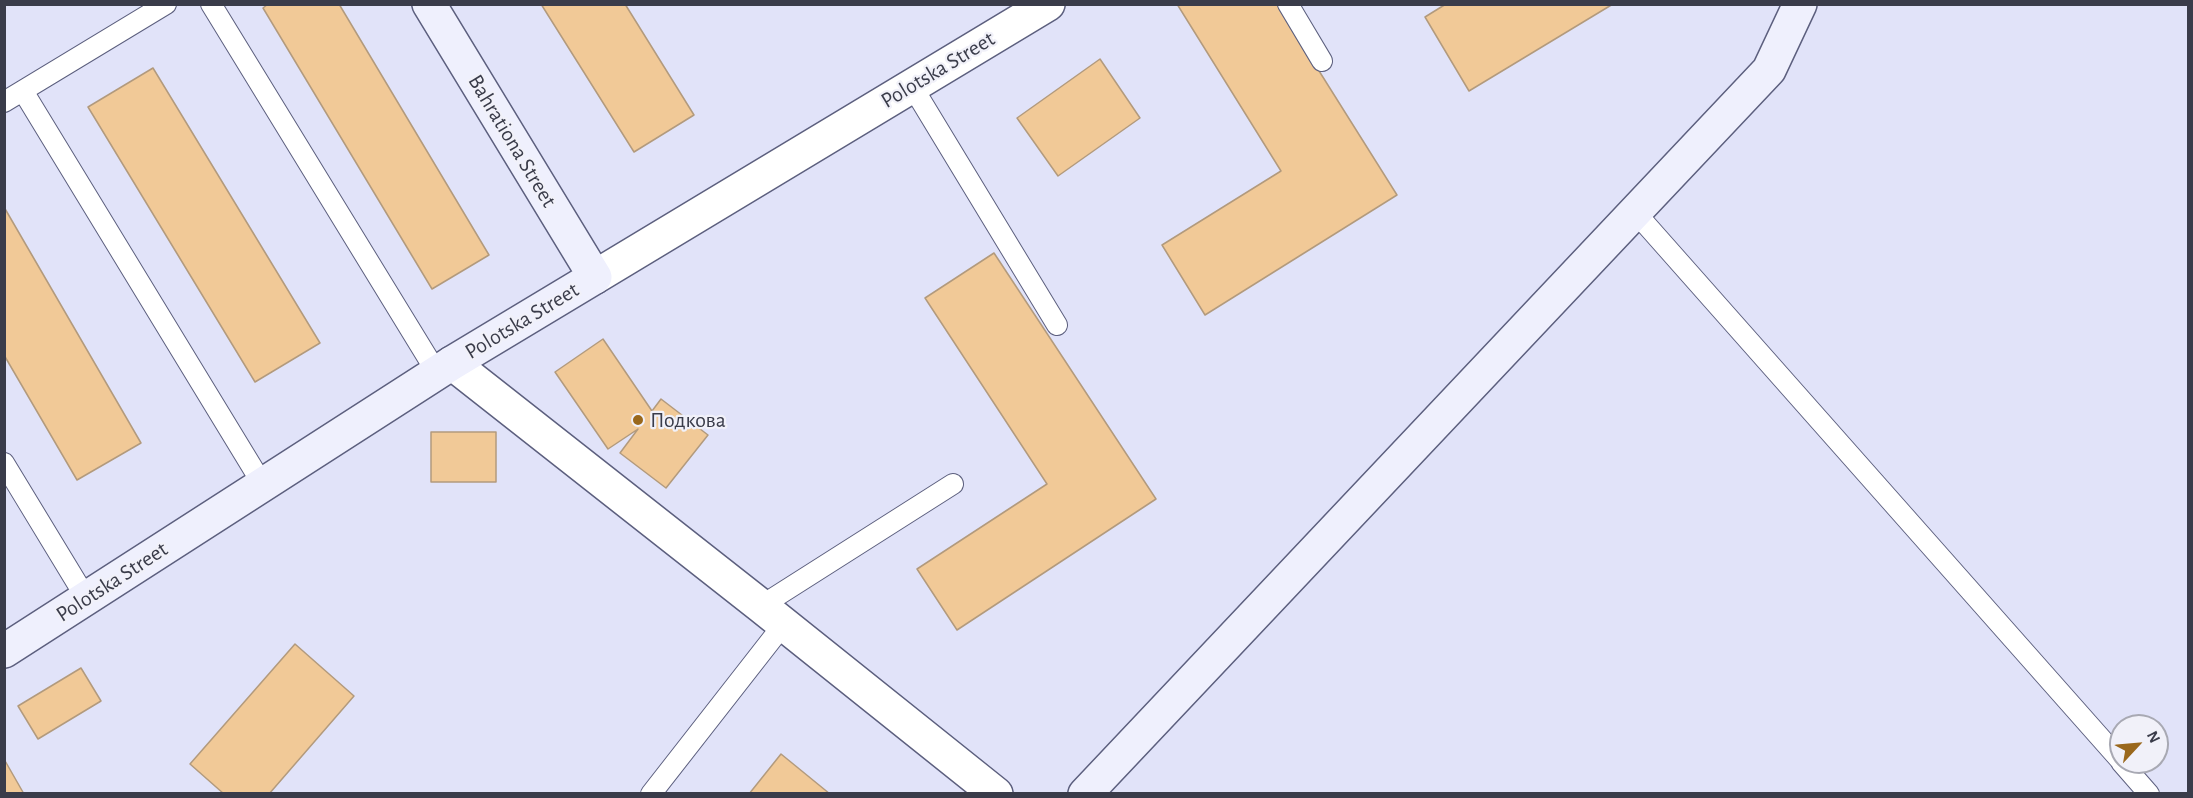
<!DOCTYPE html>
<html>
<head>
<meta charset="utf-8">
<style>
  body { margin:0 }
  #map { position:relative; width:2193px; height:798px; overflow:hidden; background:#e1e3f9; font-family:"Alegreya Sans",sans-serif }
  canvas { display:block }
  .frame { position:absolute; inset:0; border:6px solid #3a3c4a; pointer-events:none }
  .north { position:absolute; left:2109px; top:714px; width:60px; height:60px; box-sizing:border-box; background:#f1f1f9; border:2px solid #a8a9b3; border-radius:50%; rotate:64deg; font-size:16px; font-weight:700; line-height:24px; text-align:center; color:#3a3c4a }
  .north::after { content:''; display:block; margin:auto; width:21px; height:27px; background:#9a681c; clip-path:polygon(50% 0,100% 100%,50% 72%,0 100%) }
</style>
</head>
<body>
<div id="map">
<canvas width="2193" height="798"></canvas>
<div class="frame"></div>
<div class="north">N</div>
</div>
<script>
const g = document.querySelector('canvas').getContext('2d');
g.lineJoin = 'round';
function paint(path, color) {
  g.fillStyle = color;
  g.fill(path, 'evenodd');
}
function strokePath(path, color, width, dash) {
  g.strokeStyle = color;
  g.lineWidth = width;
  g.lineCap = dash ? 'butt' : 'round';
  g.setLineDash(dash || []);
  g.stroke(path);
}
function drawText(font, color, halo, rows, align = 'center') {
  g.font = font + ' "Alegreya Sans",sans-serif';
  g.lineWidth = 4.5;
  g.setLineDash([]);
  g.textBaseline = 'middle';
  g.strokeStyle = halo;
  g.fillStyle = color;
  for (const [text, x, y, turn = 0] of rows) {
    g.save();
    g.translate(x, y);
    g.rotate((+turn || 0) * Math.PI / 180);
    g.textAlign = isNaN(turn) ? turn : align;
    if (halo) g.strokeText(text, 0, 0);
    g.fillText(text, 0, 0);
    g.restore();
  }
}
const building = new Path2D(`
  M268,4H339L489,255L432,289L263,8Z
  M541,4H625L694,115L634,152Z
  M1177,4H1277L1397,195L1205,315L1162,245L1281,171Z
  M1446,4H1613L1469,91L1425,17Z
  M1100,59L1140,118L1058,176L1017,118Z
  M153,68L320,343L255,382L88,107Z
  M4,207L141,443L77,480L4,355Z
  M994,253L1156,499L957,630L917,569L1047,484L925,298Z
  M603,339L652,411L661,399L708,435L666,488L620,453L638,429L608,449L555,372Z
  M431,432H496V482H431Z
  M295,644L354,696L269,794H224L190,764Z
  M81,668L101,701L38,739L18,706Z
  M781,754L830,794H749Z
  M4,759L24,794H4Z`);
paint(building, '#f1c997');
strokePath(building, '#b29a7d', 1.5);
const lane = new Path2D(`
  M211,4L437,373
  M1288,4L1322,61
  M912,86L1057,325
  M23,91L263,485
  M4,102L166,4
  M1635,212L2121,761
  M4,463L86,598
  M761,606L953,484
  M2121,762L2149,794
  M651,794L783,625`);
const street = new Path2D(`
  M595,277L1048,4
  M452,363L761,606L996,794`);
const secondary = new Path2D(`
  M4,651L452,363L595,277L429,4
  M1085,794L1769,70L1800,4`);
strokePath(lane, '#5c5f7e', 22);
strokePath(street, '#5c5f7e', 36);
strokePath(secondary, '#5c5f7e', 36);
strokePath(lane, '#fff', 20);
strokePath(street, '#fff', 33);
strokePath(secondary, '#eff0fd', 33);
for (const [x, y, r, color] of [
  [638,420,6,"#9a681c"]
]) {
  const dot = new Path2D();
  dot.arc(x, y, r, 0, 2 * Math.PI);
  g.fillStyle = color;
  g.fill(dot);
  strokePath(dot, '#f1f1f9', 2);
}
drawText('22px', '#3a3c4a', '#f1f1f9', [
  ["Polotska Street",938,70,-31],
  ["Bahrationa Street",512,141,59],
  ["Polotska Street",522,321,-31],
  ["Polotska Street",112,582,-33]
]);
drawText('22px', '#3a3c4a', '#f1f1f9', [
  ["Подкова",650,420]
], 'left');
</script>
</body>
</html>
